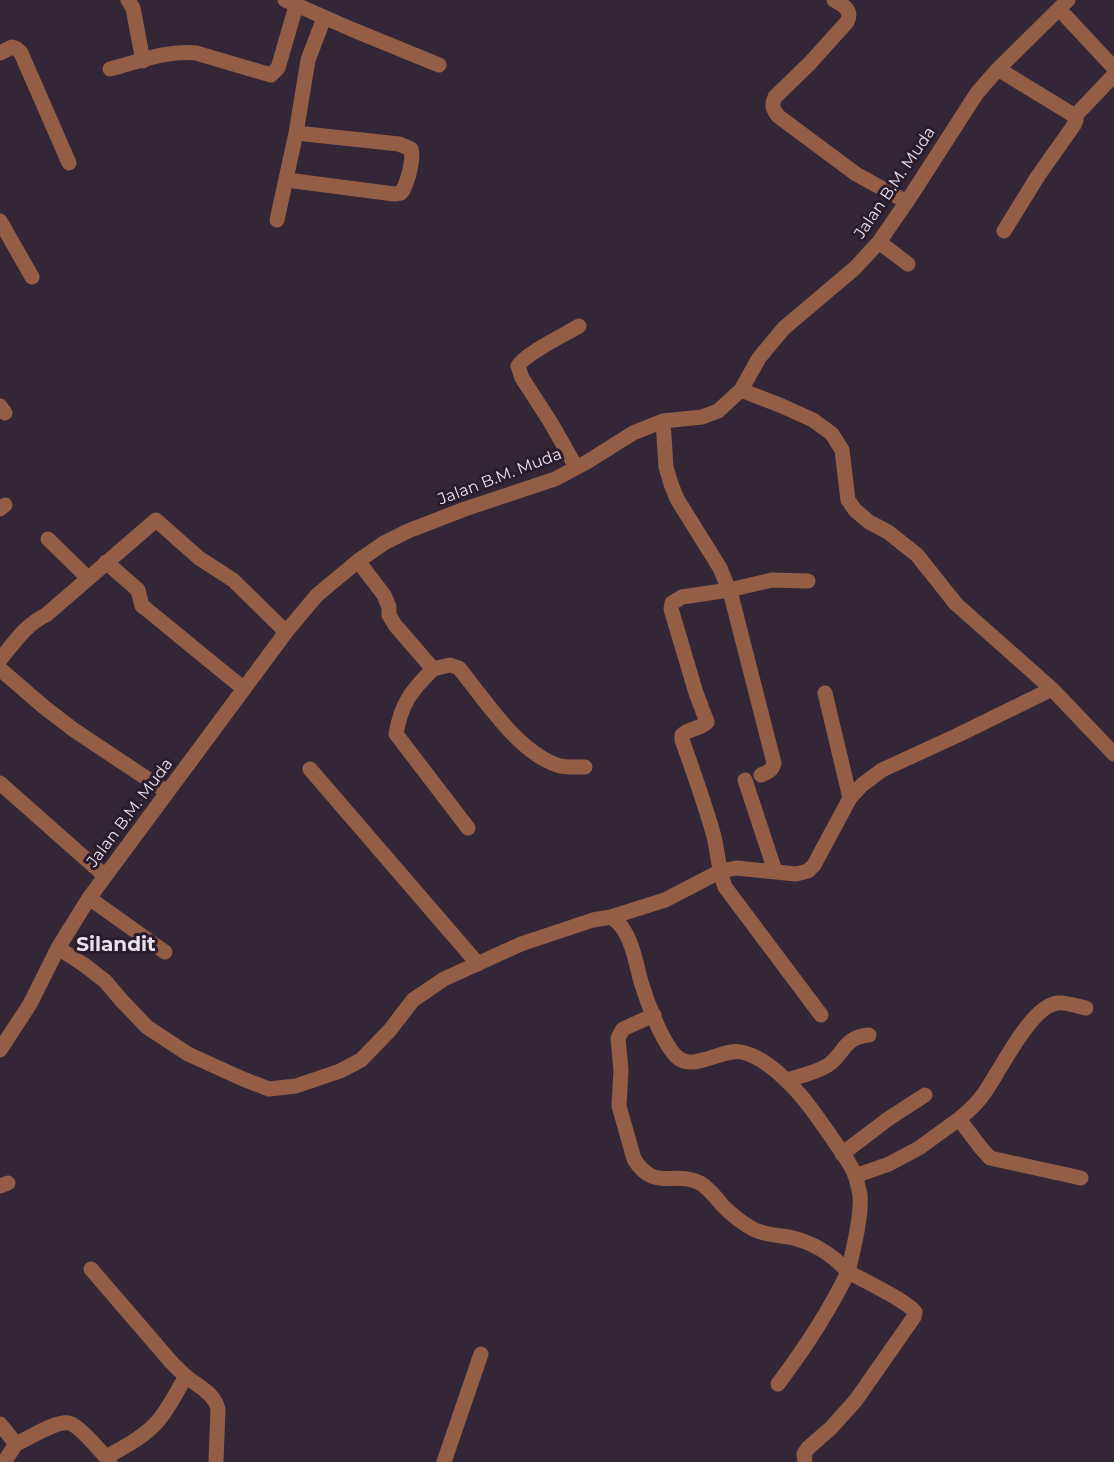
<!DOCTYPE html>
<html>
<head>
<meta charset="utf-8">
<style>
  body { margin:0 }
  canvas { display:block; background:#332737 }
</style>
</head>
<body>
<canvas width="1114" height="1462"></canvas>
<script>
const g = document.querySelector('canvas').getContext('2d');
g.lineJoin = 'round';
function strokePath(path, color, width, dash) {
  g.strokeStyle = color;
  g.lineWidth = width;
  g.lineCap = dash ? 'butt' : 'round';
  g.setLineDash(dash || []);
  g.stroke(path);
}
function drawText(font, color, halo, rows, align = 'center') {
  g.font = font + ' Montserrat,sans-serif';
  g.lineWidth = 6;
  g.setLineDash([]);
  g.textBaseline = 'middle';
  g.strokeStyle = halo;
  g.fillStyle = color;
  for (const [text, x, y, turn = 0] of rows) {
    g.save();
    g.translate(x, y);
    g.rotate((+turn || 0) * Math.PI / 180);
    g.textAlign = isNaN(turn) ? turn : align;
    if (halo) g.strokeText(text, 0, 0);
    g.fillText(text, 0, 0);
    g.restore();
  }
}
strokePath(new Path2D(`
  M128,0L133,8L143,61
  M285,0L351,29L439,65
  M834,0C843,5 853,10 847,22L810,63L775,97C771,105 773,109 778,116L856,174L907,202
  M1059,9L1114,68
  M0,53L12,47L17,49L21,53L69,163
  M110,69C138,62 167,50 196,53L271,75L278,68L296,6
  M998,69L1070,113L1075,116L1076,120L1074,125L1038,176L1004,231
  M1075,116L1114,75
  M287,180L394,194L401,193C407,185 414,160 411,149L399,144L296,133
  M277,220L296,133L308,60L324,18
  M0,221L32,277
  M879,242L908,264
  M741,390L782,406L813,420L832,434L842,450L848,500L855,510L869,522L888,532L917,555L956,604L1052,689L1114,754
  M0,406L5,413
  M663,421L666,467L671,484L677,499L720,568L731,595L774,763C772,771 768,772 761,775
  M576,467L551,423L522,378L518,366C526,353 564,335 579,326
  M0,509L5,505
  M48,539L88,578
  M358,561L384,595L389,607V615L395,625L433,669L450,665L459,668C485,700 518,752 557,765C565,768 576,767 585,767
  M106,562L138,590L142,606L145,608L244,689
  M808,581L772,580L729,590L682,597L672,603L671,609L696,693L707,722C701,729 689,728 682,735V740C693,771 704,801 713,833C718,850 718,870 725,887L821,1015
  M0,660C13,644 26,624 46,615L156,520L199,558L233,580L286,632
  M0,669L44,707L74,730L167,792
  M433,669C411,691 401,704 396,734L468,828
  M825,693L850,798
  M310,769L478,964
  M745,780L775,871
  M0,783L105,876
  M89,898L165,952
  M611,917L665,900L721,871L736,868L796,874L808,871L814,865L850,798L862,785L882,770L956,736L1052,689
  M58,948L83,964L105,981L123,1002L147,1027L188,1054L243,1079L269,1089L296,1086L340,1071L361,1060L390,1030L413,1000L444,979L521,944L593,920L611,917C615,920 619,923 621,926C633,942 636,964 641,982C647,1002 662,1042 676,1056C692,1073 721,1048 741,1052C757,1055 775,1069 787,1081C805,1098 818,1118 832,1138C840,1150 851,1163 856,1177C857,1183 859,1189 860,1195C862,1216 853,1251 848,1272C833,1255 812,1242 789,1237C777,1235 764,1235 753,1229C742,1223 732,1215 723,1206C716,1198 710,1189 700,1183C675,1170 654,1192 634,1159L619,1106L621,1070L618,1038L623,1029L654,1015
  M0,1050L30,1004L58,948L89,898L286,632L317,595L358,561L384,543L408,531L465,509L555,479L587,462L633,433L663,421L702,417L718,411L741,390L759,358L784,328L855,268L879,242L910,197L977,93L998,69L1068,0
  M786,1080C800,1076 816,1073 828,1065C844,1055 843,1037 869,1035
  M959,1119C969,1111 978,1103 985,1092C1000,1071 1031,1005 1058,1003C1066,1002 1077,1006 1086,1008
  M842,1154L888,1119L925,1095
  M855,1176L889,1164L919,1148L959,1119L981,1148L990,1158L1081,1178
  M0,1186L8,1183
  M91,1269L172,1363C177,1368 182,1373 187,1377C199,1387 214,1393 218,1409L216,1462
  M778,1384C805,1348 829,1312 848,1272C863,1280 907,1301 915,1312L914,1317L856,1400L831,1428L808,1448L804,1454L805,1462
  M0,1424L16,1444C28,1439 56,1420 69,1423C79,1425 102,1453 110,1462
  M106,1457C124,1447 144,1437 158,1421C169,1408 177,1391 186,1376
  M4,1462L16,1444
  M444,1462L481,1354`), '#935e45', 15);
drawText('16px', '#e9e1ec', '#291d2d', [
  ["Jalan B.M. Muda",895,183,-56],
  ["Jalan B.M. Muda",500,477,-21],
  ["Jalan B.M. Muda",130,813,-53]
]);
drawText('bold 20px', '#e9e1ec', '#291d2d', [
  ["Silandit",116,945]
]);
</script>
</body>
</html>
